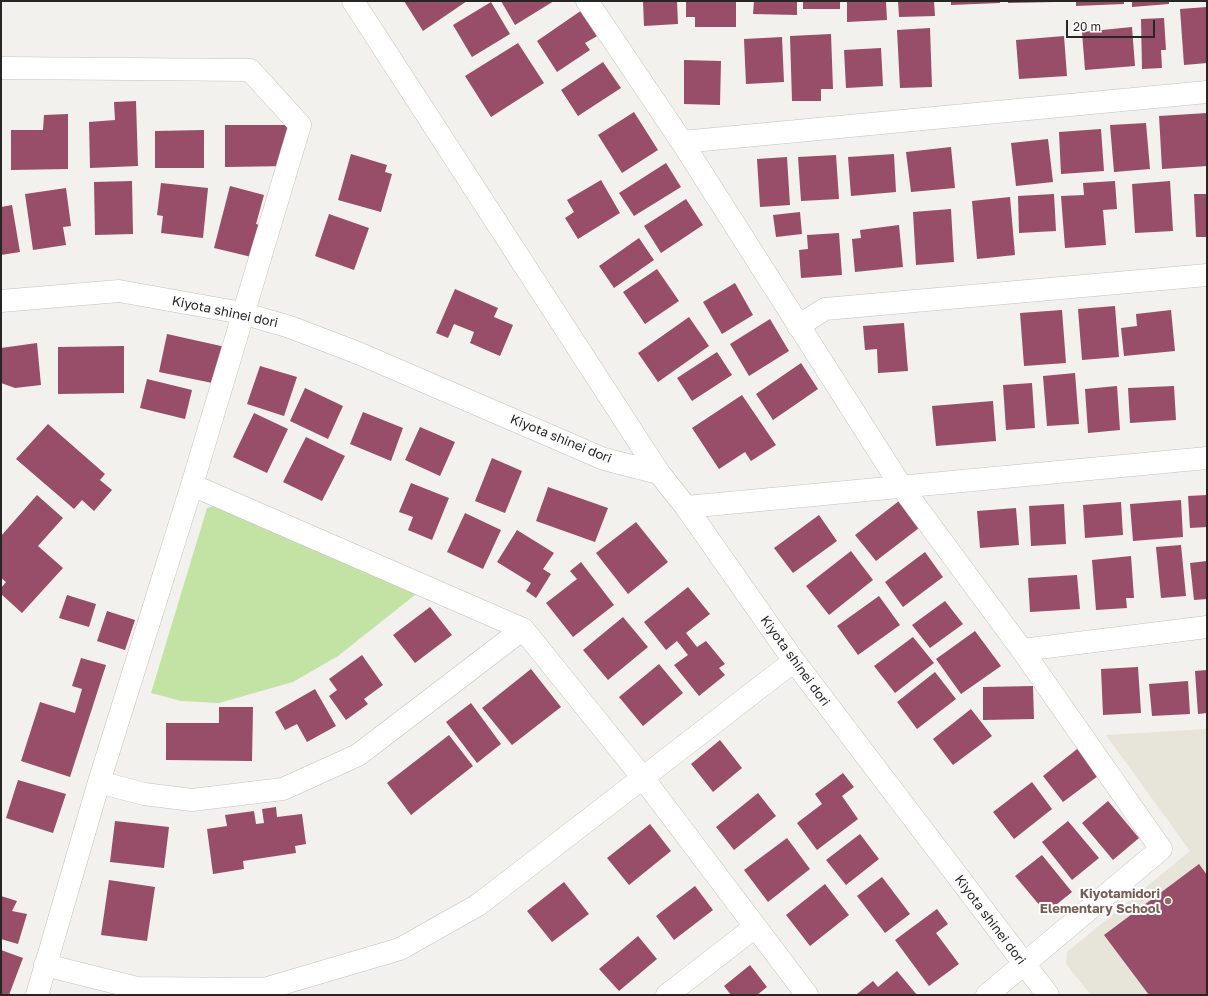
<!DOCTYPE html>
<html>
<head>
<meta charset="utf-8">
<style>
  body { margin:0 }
  #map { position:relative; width:1208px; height:996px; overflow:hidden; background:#f2f1ed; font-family:"Golos Text",sans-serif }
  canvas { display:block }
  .frame { position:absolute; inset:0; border:2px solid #262624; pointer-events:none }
  .scale { position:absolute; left:1066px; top:20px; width:89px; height:18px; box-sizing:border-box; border:2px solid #262624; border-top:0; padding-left:5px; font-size:12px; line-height:14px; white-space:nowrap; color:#262624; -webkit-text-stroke:3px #fff; paint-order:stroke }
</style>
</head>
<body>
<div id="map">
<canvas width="1208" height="996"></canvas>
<div class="frame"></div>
<div class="scale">20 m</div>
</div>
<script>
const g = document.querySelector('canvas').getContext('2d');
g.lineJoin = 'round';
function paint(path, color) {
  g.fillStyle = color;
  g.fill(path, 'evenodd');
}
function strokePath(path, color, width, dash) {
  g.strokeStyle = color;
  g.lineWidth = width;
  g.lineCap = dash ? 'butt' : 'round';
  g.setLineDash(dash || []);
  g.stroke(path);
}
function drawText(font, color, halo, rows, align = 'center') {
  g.font = font + ' "Golos Text",sans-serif';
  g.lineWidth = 4;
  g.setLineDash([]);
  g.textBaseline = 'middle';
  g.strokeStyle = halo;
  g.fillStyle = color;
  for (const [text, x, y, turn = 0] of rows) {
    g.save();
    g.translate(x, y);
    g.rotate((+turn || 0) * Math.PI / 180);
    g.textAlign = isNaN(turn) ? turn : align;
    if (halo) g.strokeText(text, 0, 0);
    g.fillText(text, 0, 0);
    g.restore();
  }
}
paint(new Path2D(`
  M1207,729V995H1091L1066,964L1067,952L1190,851L1106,735Z`), '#e7e4d9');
paint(new Path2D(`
  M220,504L420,591L338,656L293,682L219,703L181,701L151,693L207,508Z`), '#c3e3a5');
paint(new Path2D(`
  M404,1H467L423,31Z
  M501,1H554L515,25Z
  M643,1H677L678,24L644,26Z
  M686,1H736V27H695V17H686Z
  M754,1H797V15L753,14Z
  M803,1H840V9H803Z
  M847,1H886L887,20L847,22Z
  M898,1H934L935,16L899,17Z
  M951,1H1000V3L951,5Z
  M1008,1H1055V2L1008,3Z
  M1076,1H1124V4L1076,6Z
  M1132,1H1169V4L1132,7Z
  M491,2L510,34L472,57L453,25Z
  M1207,7V63L1184,65L1180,9Z
  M582,10L599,35L585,43L590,50L557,72L537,41Z
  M1164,18L1166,50H1161L1162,68L1142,69L1141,19Z
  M1132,27L1135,66L1085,70L1082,32Z
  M930,28L932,87L900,88L897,30Z
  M831,34L833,89H821V101H792L790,36Z
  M1064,36L1067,76L1019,79L1016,40Z
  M782,37L784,82L746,84L744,39Z
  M518,43L544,83L491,117L465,76Z
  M881,48L883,86L846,88L844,50Z
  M684,60L721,61L720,105L684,104Z
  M603,62L621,88L578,116L561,90Z
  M136,101L138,166L90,168L89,122L115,120L114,102Z
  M634,112L658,150L622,173L598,135Z
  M1207,113V166L1162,169L1159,116Z
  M68,114V169L11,170V130H43L44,115Z
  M1146,123L1150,169L1114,172L1110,125Z
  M225,125H290V166L225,167Z
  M1101,129L1104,171L1061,174L1059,132Z
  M204,130V168H155V131Z
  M1048,139L1053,182L1016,186L1011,143Z
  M951,147L955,188L911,192L906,152Z
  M351,154L387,165L385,172L392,174L381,212L338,200Z
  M894,154L896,192L851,196L848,157Z
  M836,155L839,199L801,201L798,157Z
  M787,157L790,205L760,207L757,159Z
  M666,163L681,187L634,216L619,193Z
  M601,180L620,213L578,239L565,218L574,212L567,200Z
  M132,181L133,234L95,235L94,182Z
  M1115,181L1117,209L1103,210L1106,245L1065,248L1061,196L1084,195L1083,183Z
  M1170,181L1173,231L1135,233L1132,184Z
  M161,183L208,188L203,238L161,233L163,216L157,215Z
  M230,186L264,195L256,224L272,228L264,260L214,248Z
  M66,188L71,226L63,227L66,245L33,250L25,194Z
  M1054,194L1056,231L1019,233L1018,196Z
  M1194,194H1207V237H1196Z
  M1010,197L1015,255L977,259L972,201Z
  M686,199L703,225L661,253L644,226Z
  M12,205L20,252L1,255V207Z
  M951,209L954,262L916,265L913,212Z
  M800,212L802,234L776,237L773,215Z
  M329,214L369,228L354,270L315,256Z
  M899,225L903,267L855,272L852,239L861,238L860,230Z
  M839,233L842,275L801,278L799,250L808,249L807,235Z
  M639,238L654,260L614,288L599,266Z
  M657,269L679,301L645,324L623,292Z
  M735,283L753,315L722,334L703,302Z
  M455,289L498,308L494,317L513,325L500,356L470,343L474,332L454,324L448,338L436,333Z
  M1115,306L1119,357L1082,360L1078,309Z
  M1062,310L1066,363L1024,366L1020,313Z
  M1171,310L1175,351L1124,356L1121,328L1137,326L1136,314Z
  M689,317L709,346L658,382L638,353Z
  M770,319L789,351L749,376L730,344Z
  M904,323L908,371L878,373L877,349L865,350L863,326Z
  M167,334L230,348L222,385L159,372Z
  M37,343L41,385L15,388L1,383V348Z
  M124,346V393L58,394V347Z
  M717,352L732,375L692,401L677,378Z
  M801,363L818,389L773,420L756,394Z
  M260,366L297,377L284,416L247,404Z
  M1075,373L1079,424L1047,426L1043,376Z
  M147,379L192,390L185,419L140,408Z
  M1032,383L1035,428L1006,430L1003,385Z
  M1117,386L1120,430L1088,433L1085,389Z
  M1174,386L1176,420L1130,423L1128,388Z
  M305,388L343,406L328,439L290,421Z
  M742,395L776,445L751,461L745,452L719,469L692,428Z
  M993,401L996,441L936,446L932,406Z
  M363,412L403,428L391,461L350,444Z
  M254,413L288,429L267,473L233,457Z
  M48,424L105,474L100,480L112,490L94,511L82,500L74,509L16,459Z
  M420,427L455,442L440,476L405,460Z
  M306,437L345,456L322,501L283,482Z
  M492,458L522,471L505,513L475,501Z
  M411,483L449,498L432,540L408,530L413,517L399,512Z
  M548,487L608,508L595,542L536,521Z
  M37,495L63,518L38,546L63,568L22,613L1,594V588L6,582L1,578V536Z
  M1207,495V527L1190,528L1188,496Z
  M1181,500L1183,537L1133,541L1130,504Z
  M899,501L919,528L876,561L855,535Z
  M1121,502L1123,535L1085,538L1083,505Z
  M1064,504L1066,544L1031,546L1029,506Z
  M1016,508L1019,545L980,548L977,511Z
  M465,513L501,530L483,569L447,552Z
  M819,515L837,541L793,573L774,548Z
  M636,522L668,562L628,594L596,553Z
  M517,530L554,553L543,569L551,574L536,598L526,591L531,583L497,562Z
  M1181,545L1186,596L1161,598L1156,547Z
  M851,551L873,580L829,615L806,586Z
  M925,552L943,577L903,607L885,582Z
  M1131,556L1134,598H1126L1127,608L1096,610L1092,560Z
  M1207,561V599L1194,600L1190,563Z
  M581,562L614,605L573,637L546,603L577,579L570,571Z
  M1077,575L1080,609L1030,612L1028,578Z
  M688,587L710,614L686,633L697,647L706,641L725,664L719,668L725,675L699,696L674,665L688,655L677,641L666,650L644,622Z
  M67,595L96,604L89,627L59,618Z
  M879,596L900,625L858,655L837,626Z
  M945,601L963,624L930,648L912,625Z
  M430,607L452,635L415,663L393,635Z
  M107,611L135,620L125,650L97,641Z
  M623,617L648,647L608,680L583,650Z
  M975,631L1001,666L961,694L936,659Z
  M913,637L934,663L895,693L874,666Z
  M362,655L383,685L364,699L368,704L346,720L329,696L337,690L329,679Z
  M81,658L106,665L70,777L21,761L40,702L75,713L82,689L72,686Z
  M659,664L683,693L643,726L619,697Z
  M1138,667L1141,713L1103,715L1101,669Z
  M531,669L561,707L512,745L482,708Z
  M1207,670V713L1198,714L1195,671Z
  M935,672L956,699L917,729L897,702Z
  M1188,681L1190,714L1152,716L1149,684Z
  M1033,686L1034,719L983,720V687Z
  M315,689L336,726L307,742L297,724L285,730L275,712Z
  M471,703L501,744L477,763L446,722Z
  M219,707H253L252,761L166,760V723H219Z
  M971,709L992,736L953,765L933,739Z
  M449,735L473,766L411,815L387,783Z
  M720,740L742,768L713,792L691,764Z
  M1081,746L1102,773L1063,802L1043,776Z
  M843,773L854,787L842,796L858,819L817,850L797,823L822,804L815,794Z
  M18,780L66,794L53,833L6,818Z
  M1032,782L1052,809L1014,839L993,812Z
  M758,793L776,816L734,850L716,827Z
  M1108,801L1139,838L1113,860L1082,823Z
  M276,807L277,817L302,814L306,844L295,846L296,853L243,861L244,869L213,874L207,829L227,826L225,815L254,811L256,824L264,823L262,809Z
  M115,821L169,827L164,868L110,862Z
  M1068,821L1099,858L1072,880L1042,842Z
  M650,824L671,851L629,885L607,858Z
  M860,834L879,859L846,885L826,860Z
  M787,838L810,869L768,902L744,870Z
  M1042,855L1072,892L1046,913L1015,876Z
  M1199,864L1207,875V995H1149L1104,935Z
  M882,877L910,914L885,933L857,896Z
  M109,880L155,887L147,941L101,935Z
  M564,882L589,914L552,942L527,911Z
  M825,884L849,915L810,946L786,915Z
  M695,886L713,910L674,940L656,916Z
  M1,896L17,901L12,911L27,914L18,944L1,939Z
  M937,909L948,924L936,933L959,964L929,986L895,940Z
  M638,936L657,959L619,991L599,969Z
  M1,950L23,958L9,995H1Z
  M750,965L767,987L757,995H731L724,986Z
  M897,971L917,995L857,994L873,981L878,987Z`), '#984d68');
const minor = new Path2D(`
  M353,1L659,473
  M587,1L682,142L901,486L1022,650L1161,849L987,995
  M1,68L250,70L300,125L192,485L99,782L37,995
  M682,142L1207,92
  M1,301L119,291L242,313L290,327L358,353L604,459L659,473L686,507L794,661L1048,995
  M798,326L825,309L1207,275
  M192,485L523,629L643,778L807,995
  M686,507L1207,458
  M1022,650L1207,627
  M99,782L144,794L192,800L283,789L358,755L523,629
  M45,965L137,988L264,989L400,949L478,905L794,661
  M667,995L755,927`);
strokePath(minor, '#c2c1be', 23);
strokePath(minor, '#fff', 22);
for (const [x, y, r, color] of [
  [1168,901,4,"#8d6e63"]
]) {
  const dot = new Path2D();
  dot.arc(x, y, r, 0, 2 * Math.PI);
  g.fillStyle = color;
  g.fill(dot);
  strokePath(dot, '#fff', 1.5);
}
drawText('13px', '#262624', '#fff', [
  ["Kiyota shinei dori",225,312,12],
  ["Kiyota shinei dori",561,439,22],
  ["Kiyota shinei dori",795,661,54],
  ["Kiyota shinei dori",990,920,53]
]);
drawText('bold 13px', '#785e54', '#fff', [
  ["Kiyotamidori",1160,894],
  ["Elementary School",1160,909]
], 'right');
</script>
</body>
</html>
